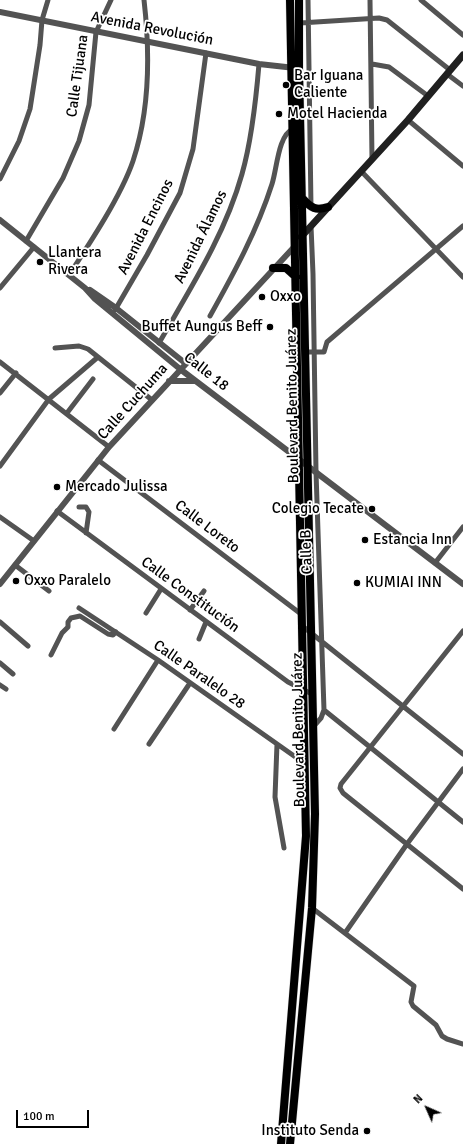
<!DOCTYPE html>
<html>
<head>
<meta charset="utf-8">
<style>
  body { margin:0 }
  #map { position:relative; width:463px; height:1144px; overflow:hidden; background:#fff; font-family:Signika,sans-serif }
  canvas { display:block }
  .north { position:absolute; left:407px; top:1088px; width:40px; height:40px; -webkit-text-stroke:3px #fff; paint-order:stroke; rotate:315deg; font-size:11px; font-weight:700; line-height:16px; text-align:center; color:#000 }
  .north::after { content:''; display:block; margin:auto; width:14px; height:18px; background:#000; clip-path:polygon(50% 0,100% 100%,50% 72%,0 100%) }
  .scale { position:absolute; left:16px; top:1110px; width:73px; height:18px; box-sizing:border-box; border:2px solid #000; border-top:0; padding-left:5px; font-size:12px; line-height:14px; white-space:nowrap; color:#000; -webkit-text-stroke:3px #fff; paint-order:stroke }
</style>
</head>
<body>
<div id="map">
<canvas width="463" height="1144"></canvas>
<div class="north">N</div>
<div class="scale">100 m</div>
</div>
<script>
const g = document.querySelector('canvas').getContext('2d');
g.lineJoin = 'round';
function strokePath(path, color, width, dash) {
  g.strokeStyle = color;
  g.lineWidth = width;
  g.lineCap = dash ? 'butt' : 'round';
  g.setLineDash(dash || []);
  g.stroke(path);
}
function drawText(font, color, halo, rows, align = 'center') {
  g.font = font + ' Signika,sans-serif';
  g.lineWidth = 3.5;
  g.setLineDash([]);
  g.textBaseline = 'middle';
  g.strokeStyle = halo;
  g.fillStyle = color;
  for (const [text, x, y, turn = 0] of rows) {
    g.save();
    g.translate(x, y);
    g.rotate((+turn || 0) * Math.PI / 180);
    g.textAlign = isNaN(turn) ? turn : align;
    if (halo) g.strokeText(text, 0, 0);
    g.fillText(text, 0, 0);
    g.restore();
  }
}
const primary = new Path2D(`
  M303,199C311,208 316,211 328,207
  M273,268H286L296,277
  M281,1144L306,836L290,0
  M290,1144L312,908L315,814L299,68V0`);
strokePath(primary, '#dbdbdb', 9);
strokePath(new Path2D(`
  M308,0L311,207
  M370,0L372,159
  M421,0L463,35
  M300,23L379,18L387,20L450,70
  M372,64L389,67L428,96
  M447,74L463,86
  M408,120L463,166
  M361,171L463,277
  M0,179L19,141L30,109L40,45L42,20L48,0
  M311,226L313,274L316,472L324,710L321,718L313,727
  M26,241L63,178L79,141L89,105L96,32L111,0
  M69,275C90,243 121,196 133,161C150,110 150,52 144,0
  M0,288L34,247
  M115,310L147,255L180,193L193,149L206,53
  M210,316C234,273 257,231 272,184C277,169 278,135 293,129
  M159,343C190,289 225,235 242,174C252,139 256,100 259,64
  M55,348L79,346L88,349L152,400
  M306,352H324L327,342L463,226
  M0,362L109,447
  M0,393L16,373
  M67,413L93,379
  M98,460L301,614
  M0,466L49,399L98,357
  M79,507H86L89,512L86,533
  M57,511L288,682L312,694
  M0,517L34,541
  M435,563L463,527
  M15,565L49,591
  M79,608L158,660L304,763
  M190,610L204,591
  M146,613L161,589
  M0,622L28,646
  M301,625L463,754
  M463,631L341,784L340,788L343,793L463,889
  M199,639L206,622
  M51,655L62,633L68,627V622L71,618L80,616L108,634L113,635L116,632
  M0,663L13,674
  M0,685L6,689
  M324,710L463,822
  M114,729L158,660
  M149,744L190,683
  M277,744L275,797L284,848
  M312,908L414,986L411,1002L413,1006L436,1025L442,1036L447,1039L463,1044
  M345,933L407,844L463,769`), '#535353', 5);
strokePath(new Path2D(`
  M0,12L259,64L295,68
  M0,220L85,288L95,299L180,369L463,584
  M90,290L116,308L185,363
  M169,381H195
  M0,584L109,447L295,246`), '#535353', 6);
strokePath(new Path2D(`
  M301,237L408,120L463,55`), '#202020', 7);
strokePath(primary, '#000', 8);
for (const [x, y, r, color] of [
  [286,85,4,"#000"],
  [279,114,4,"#000"],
  [40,262,4,"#000"],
  [262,297,4,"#000"],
  [270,327,4,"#000"],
  [57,487,4,"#000"],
  [372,509,4,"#000"],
  [365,540,4,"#000"],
  [16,581,4,"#000"],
  [357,583,4,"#000"],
  [367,1131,4,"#000"]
]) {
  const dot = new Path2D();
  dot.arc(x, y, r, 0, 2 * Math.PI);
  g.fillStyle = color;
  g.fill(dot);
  strokePath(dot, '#fff', 1.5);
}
drawText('15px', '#000', '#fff', [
  ["Avenida Revolución",152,29,11],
  ["Calle Tijuana",78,76,-82],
  ["Avenida Encinos",146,227,-63],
  ["Avenida Álamos",201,237,-64],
  ["Calle 18",206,372,38],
  ["Calle Cuchuma",133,402,-48],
  ["Boulevard Benito Juárez",293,406,-91],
  ["Calle Loreto",207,527,37],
  ["Calle B",307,552,-92],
  ["Calle Constitución",190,595,36],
  ["Calle Paralelo 28",199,675,35],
  ["Boulevard Benito Juárez",299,730,-91]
]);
drawText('15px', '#000', '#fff', [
  ["Bar Iguana",294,76],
  ["Caliente",294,93],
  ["Motel Hacienda",287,114],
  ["Llantera",48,253],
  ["Rivera",48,270],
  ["Oxxo",270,297],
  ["Buffet Aungus Beff",262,327,"right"],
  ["Mercado Julissa",65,487],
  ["Colegio Tecate",364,509,"right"],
  ["Estancia Inn",373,540],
  ["Oxxo Paralelo",24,581],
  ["KUMIAI INN",365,583],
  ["Instituto Senda",359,1131,"right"]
], 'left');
</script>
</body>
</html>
